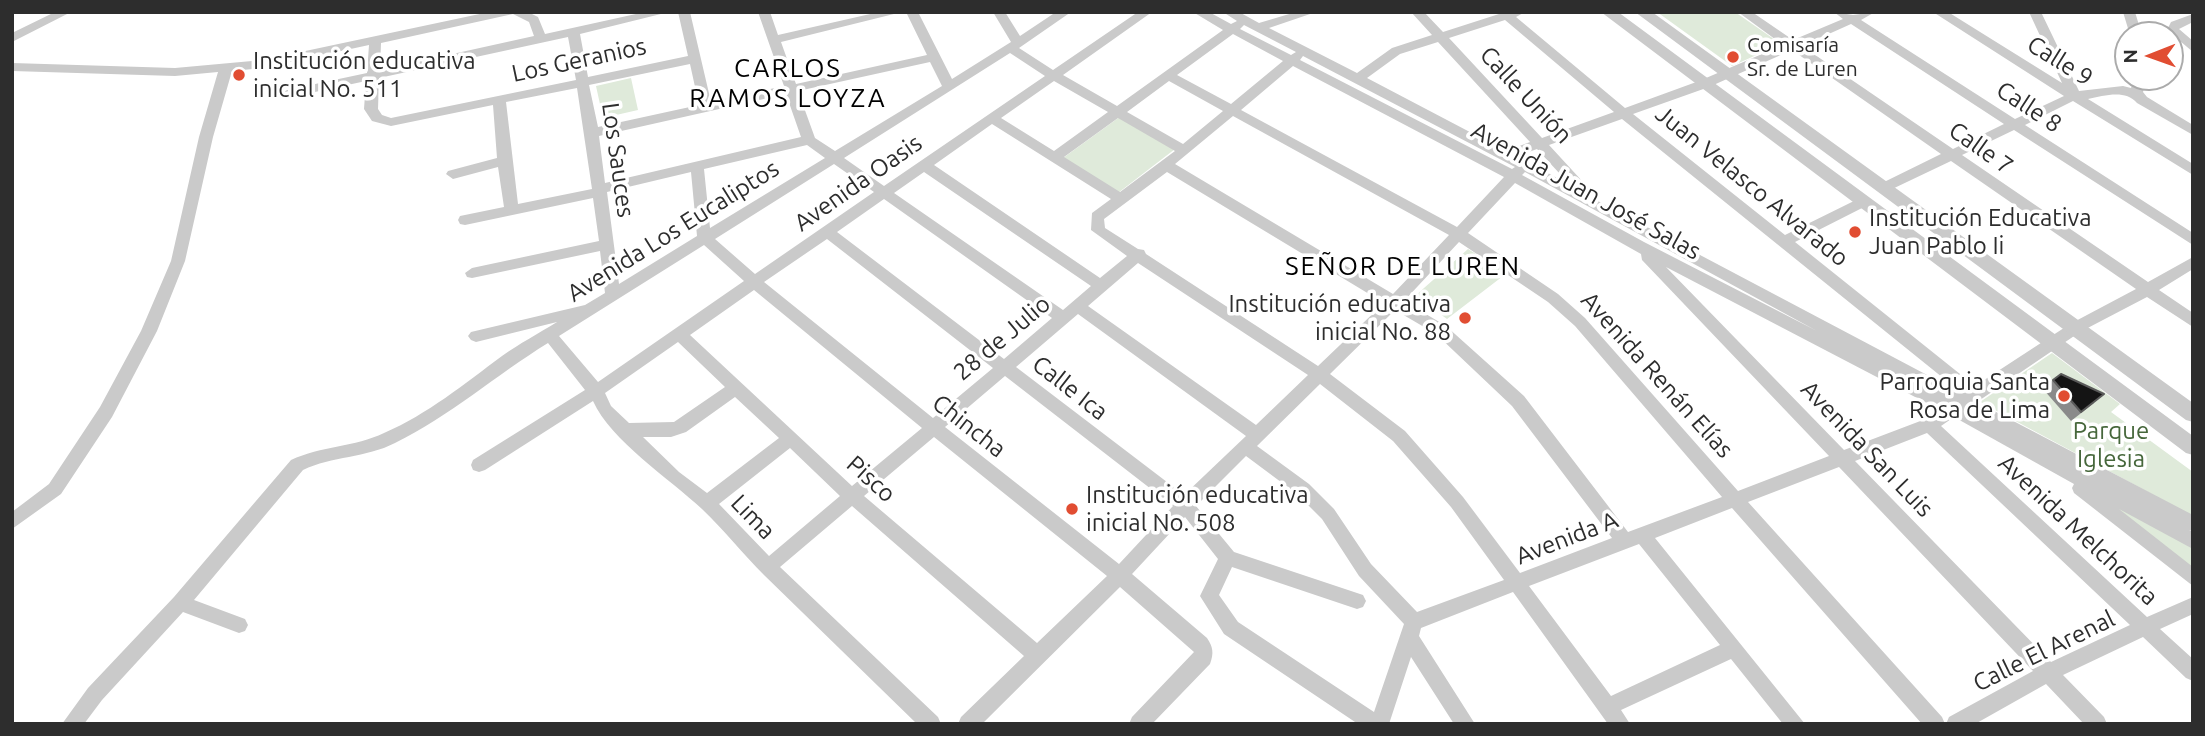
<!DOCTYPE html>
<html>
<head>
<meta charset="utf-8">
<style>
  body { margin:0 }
  #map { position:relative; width:2205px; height:736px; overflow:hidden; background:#fff; font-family:Ubuntu,sans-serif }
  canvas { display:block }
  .frame { position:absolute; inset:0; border:14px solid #2d2d2d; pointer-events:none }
  .north { position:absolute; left:2114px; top:21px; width:70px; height:70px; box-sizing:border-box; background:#fff; border:2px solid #ababab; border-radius:50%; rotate:269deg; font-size:19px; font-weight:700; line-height:28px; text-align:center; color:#2d2d2d }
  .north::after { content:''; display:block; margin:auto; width:24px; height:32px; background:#e14d32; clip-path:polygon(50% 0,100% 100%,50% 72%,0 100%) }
</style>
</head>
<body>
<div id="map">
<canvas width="2205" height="736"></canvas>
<div class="frame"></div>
<div class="north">N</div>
</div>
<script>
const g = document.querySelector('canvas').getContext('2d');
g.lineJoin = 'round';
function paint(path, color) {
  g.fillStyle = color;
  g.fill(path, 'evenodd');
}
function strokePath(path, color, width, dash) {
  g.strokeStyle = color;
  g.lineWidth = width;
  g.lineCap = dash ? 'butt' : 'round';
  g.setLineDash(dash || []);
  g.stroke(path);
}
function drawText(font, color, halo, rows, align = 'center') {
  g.font = font + ' Ubuntu,sans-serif';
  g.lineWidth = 7;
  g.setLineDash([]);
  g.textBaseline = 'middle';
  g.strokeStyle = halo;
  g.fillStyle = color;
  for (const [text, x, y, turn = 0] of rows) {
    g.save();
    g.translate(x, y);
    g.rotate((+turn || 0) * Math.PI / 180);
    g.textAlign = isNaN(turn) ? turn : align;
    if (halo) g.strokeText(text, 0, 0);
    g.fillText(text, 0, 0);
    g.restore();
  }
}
paint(new Path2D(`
  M1657,12H1735L1781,44L1732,66Z
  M631,78L638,110L603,118L596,86Z
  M1121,116L1175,149L1118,193L1063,158Z
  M1468,249L1507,273L1447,319L1415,296Z
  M2052,353L2120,404L2111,412L2193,472V516L1980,402Z
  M2072,477L2193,544V571Z`), '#dfeada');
paint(new Path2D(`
  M55,12H71L12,42V33Z
  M489,12H528L538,17L545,34L645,12H669L580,34L588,77L688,56L678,12H690L711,102L784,86L758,12H770L778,35L879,12H902L781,42L796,84L927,55L906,12H918L952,79L1011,42L993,12H1005L1020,36L1056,12H1071L1019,48L1053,70L1138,12H1152L1063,75L1117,106L1223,30L1193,12H1209L1231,24L1237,21L1223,12H1239L1259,23L1296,12H1316L1269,28L1357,73L1392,48L1432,35L1411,12H1424L1443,32L1499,14L1497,12H1525L1516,17L1625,108L1699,81L1783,45L1738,12H1752L1793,40L1843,19L1834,12L1853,15L1875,12L1861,20L2015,119L2064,96L1933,12H1948L2062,83L2029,12H2041L2079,91L2123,86L2131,88L2135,77H2147L2143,92L2147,97L2193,125V135L2137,103C2125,89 2104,96 2088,99L2193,164V175L2073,101L2025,125L2193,233V245L2014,130L1962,155L2148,282L2193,257V269L2159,290L2193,313V327L2147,297L2080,332L1977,402L2193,515V531L2189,530L2193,532V549L2119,509L2193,567V586L2074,493L2072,488L2074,484L1954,417L1941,426L2147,617L2193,597V614L2160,629L2193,659V681L2186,678L2143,637L2063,675L2104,717L2107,724H2084L2046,684L1975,724H1946L1949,717L2033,671L1839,467L1748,502L1942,717L1945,724H1922L1732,508L1655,538L1805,724H1783L1731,659L1621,710L1630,724H1608L1513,592L1421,628L1419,636L1475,724H1454L1411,657L1389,724H1358L1224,634L1200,596L1218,559L1185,517L1132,574L1207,638C1213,647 1214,653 1210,664L1152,724H1129L1132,717L1194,652L1120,587L982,724H958L961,717L1024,656L852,506L780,567L938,717L941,724H917C866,674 815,625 764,575C743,554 724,530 702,509C670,479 611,441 593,401L485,470L479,472L473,470L471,465L473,460L585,390L548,343C496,375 450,416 395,443C366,458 332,456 303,470L194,600L245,619L248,625L245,631L239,633L183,612L102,700L84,724H62L88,688L174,597L291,460C321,446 355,447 384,433C428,414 464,384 502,356C519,344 539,333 557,322L476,342L471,340L468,336L471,332L585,305L605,293L600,251L472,278L467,277L465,273L472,268L599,241L593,198L465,225L460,224L458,220L460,216L504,207L498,167L453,179L446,174L448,171L497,158L493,105L391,126L372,121L364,109L366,81L287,98L281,94L287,90L367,73L369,45L263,68L232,71L213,137L185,261L157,331L112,417L61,494L12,529V512L49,484L100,407L141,331L171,261L199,137L218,72L175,76L12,71V63L175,68L263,60ZM513,14L529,22L534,36L380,70L381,43ZM1505,20L1614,112L1542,138L1449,38ZM1851,24L2004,124L1953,149L1802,46ZM1244,25L1296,52L1291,55L1240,29ZM1233,34L1283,61L1231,104L1177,75ZM568,37L576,80L391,118L382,115L378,109L379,78ZM1438,42L1530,142L1506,151L1367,78L1400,54ZM1792,50L1941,154L1878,185L1876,188L1878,191H1888L1951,161L2136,289L2070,324L1975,386L1795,242L1868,205L1870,202L1868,199H1858L1785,235L1633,114L1709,87ZM1010,53L1045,76L884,186L844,158ZM1303,56L1515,167L1512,169L1300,60ZM930,62L942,86L835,151L815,138L798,91ZM690,64L699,105L598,127L589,85ZM1293,66L1504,177L1457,227L1241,110ZM1054,81L1108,112L1054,151L1001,118ZM1169,81L1223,111L1183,144L1127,112ZM577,88L592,189L518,204L506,102ZM786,94L801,137L605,183L599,136ZM1233,116L1449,235L1393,294L1175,164ZM1118,118L1175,151L1120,192L1064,157ZM1622,119L1963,394L1596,200L1595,195L1549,145ZM992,124L1111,199L1092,213L1091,230L1127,256L1100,278L934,165ZM807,145L825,158L710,228L704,169ZM1537,149L1571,186L1518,156ZM834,164L874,192L755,274L715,239ZM691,172L697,236L619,284L607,192ZM924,172L1091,286L1063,310L894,193ZM1167,172L1384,303L1318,366L1146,254L1144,250L1138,249L1105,228L1104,219ZM1525,172L1817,331L1644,242L1522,175ZM1515,183L1641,254L1642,260L1829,456L1738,491L1585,318L1558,294L1468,233ZM884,199L1052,318L1004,359L837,232ZM827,239L993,368L933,418L764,282ZM1459,242L1548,302L1575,326L1722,497L1628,532L1524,396L1446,326L1404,301ZM704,245L744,281L598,382L559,336ZM1138,263L1308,375L1256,425L1088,306ZM1666,267L1940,410L1923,420L1844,450ZM754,290L922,428L852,486L690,335ZM1395,310L1436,334L1512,406L1612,538L1520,573L1463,497L1405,431L1330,374ZM1078,314L1246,436L1184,495L1016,367ZM678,342L725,387L674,422L629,423L611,406L605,393ZM1005,376L1173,506L1119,564L945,427ZM1320,384L1393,441L1451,507L1504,580L1417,612L1371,564L1334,509L1309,484L1257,446ZM735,397L779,438L707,493L679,472L643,437H671L686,432ZM1927,433L2130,625L2051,662L1855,461ZM934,437L1107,576L1037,643L864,496ZM790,448L840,496L769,556L719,504ZM1246,456L1297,494L1322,519L1359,576L1404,624L1374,712L1238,622L1219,595L1232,567L1357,609L1363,607L1366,601L1363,595L1234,552L1196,506ZM1639,544L1720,645L1611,696L1529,586Z
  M2123,12H2135L2142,35H2130Z
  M2193,14V22L2179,29L2193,41V52L2167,30L2171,22Z`), '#cacaca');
paint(new Path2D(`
  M1601,12H1618L2193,436V455L2186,453Z
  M1635,12H1652L2193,403V422L2186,420Z`), '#cacaca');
paint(new Path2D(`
  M2053,380L2094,403L2071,421L2043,389Z`), '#8a8a8a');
const building = new Path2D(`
  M2061,374L2104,394L2081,412L2053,380Z`);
paint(building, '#141414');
strokePath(building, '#5a5a5a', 2);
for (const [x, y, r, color] of [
  [1733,57,7,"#e14d32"],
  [239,75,7,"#e14d32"],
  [1855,232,7,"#e14d32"],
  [1465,318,7,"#e14d32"],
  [2064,396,7,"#e14d32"],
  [1072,509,7,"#e14d32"]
]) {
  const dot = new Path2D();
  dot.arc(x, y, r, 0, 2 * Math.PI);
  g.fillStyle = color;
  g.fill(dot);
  strokePath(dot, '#fff', 2.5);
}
drawText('21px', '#2d2d2d', '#fff', [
  ["Comisaría",1747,45],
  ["Sr. de Luren",1747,69]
], 'left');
drawText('24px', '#2d2d2d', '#fff', [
  ["Los Geranios",579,60,-12],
  ["Calle 9",2060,61,32],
  ["Calle Unión",1526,95,47],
  ["Calle 8",2029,107,33],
  ["Calle 7",1981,148,35],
  ["Los Sauces",618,160,82],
  ["Avenida Oasis",858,183,-35],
  ["Juan Velasco Alvarado",1752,186,39],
  ["Avenida Juan José Salas",1586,191,29],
  ["Avenida Los Eucaliptos",673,231,-32],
  ["28 de Julio",1002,338,-40],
  ["Avenida Renán Elías",1657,375,48],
  ["Calle Ica",1070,388,38],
  ["Chincha",969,426,38],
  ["Avenida San Luis",1867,449,46],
  ["Pisco",871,479,42],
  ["Lima",753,517,46],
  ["Avenida Melchorita",2078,530,43],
  ["Avenida A",1567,538,-21],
  ["Calle El Arenal",2044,651,-26]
]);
drawText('24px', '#2d2d2d', '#fff', [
  ["Institución educativa",253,61],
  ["inicial No. 511",253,89],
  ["Institución Educativa",1869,218],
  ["Juan Pablo Ii",1869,246],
  ["Institución educativa",1451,304,"right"],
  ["inicial No. 88",1451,332,"right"],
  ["Parroquia Santa",2050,382,"right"],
  ["Rosa de Lima",2050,410,"right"],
  ["Institución educativa",1086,495],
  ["inicial No. 508",1086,523]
], 'left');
drawText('24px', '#46673b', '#fff', [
  ["Parque",2111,431],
  ["Iglesia",2111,459]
]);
g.letterSpacing = '2px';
drawText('26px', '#000', '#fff', [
  ["CARLOS",788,68],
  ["RAMOS LOYZA",788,98],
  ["SEÑOR DE LUREN",1403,266]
]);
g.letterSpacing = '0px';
</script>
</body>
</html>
